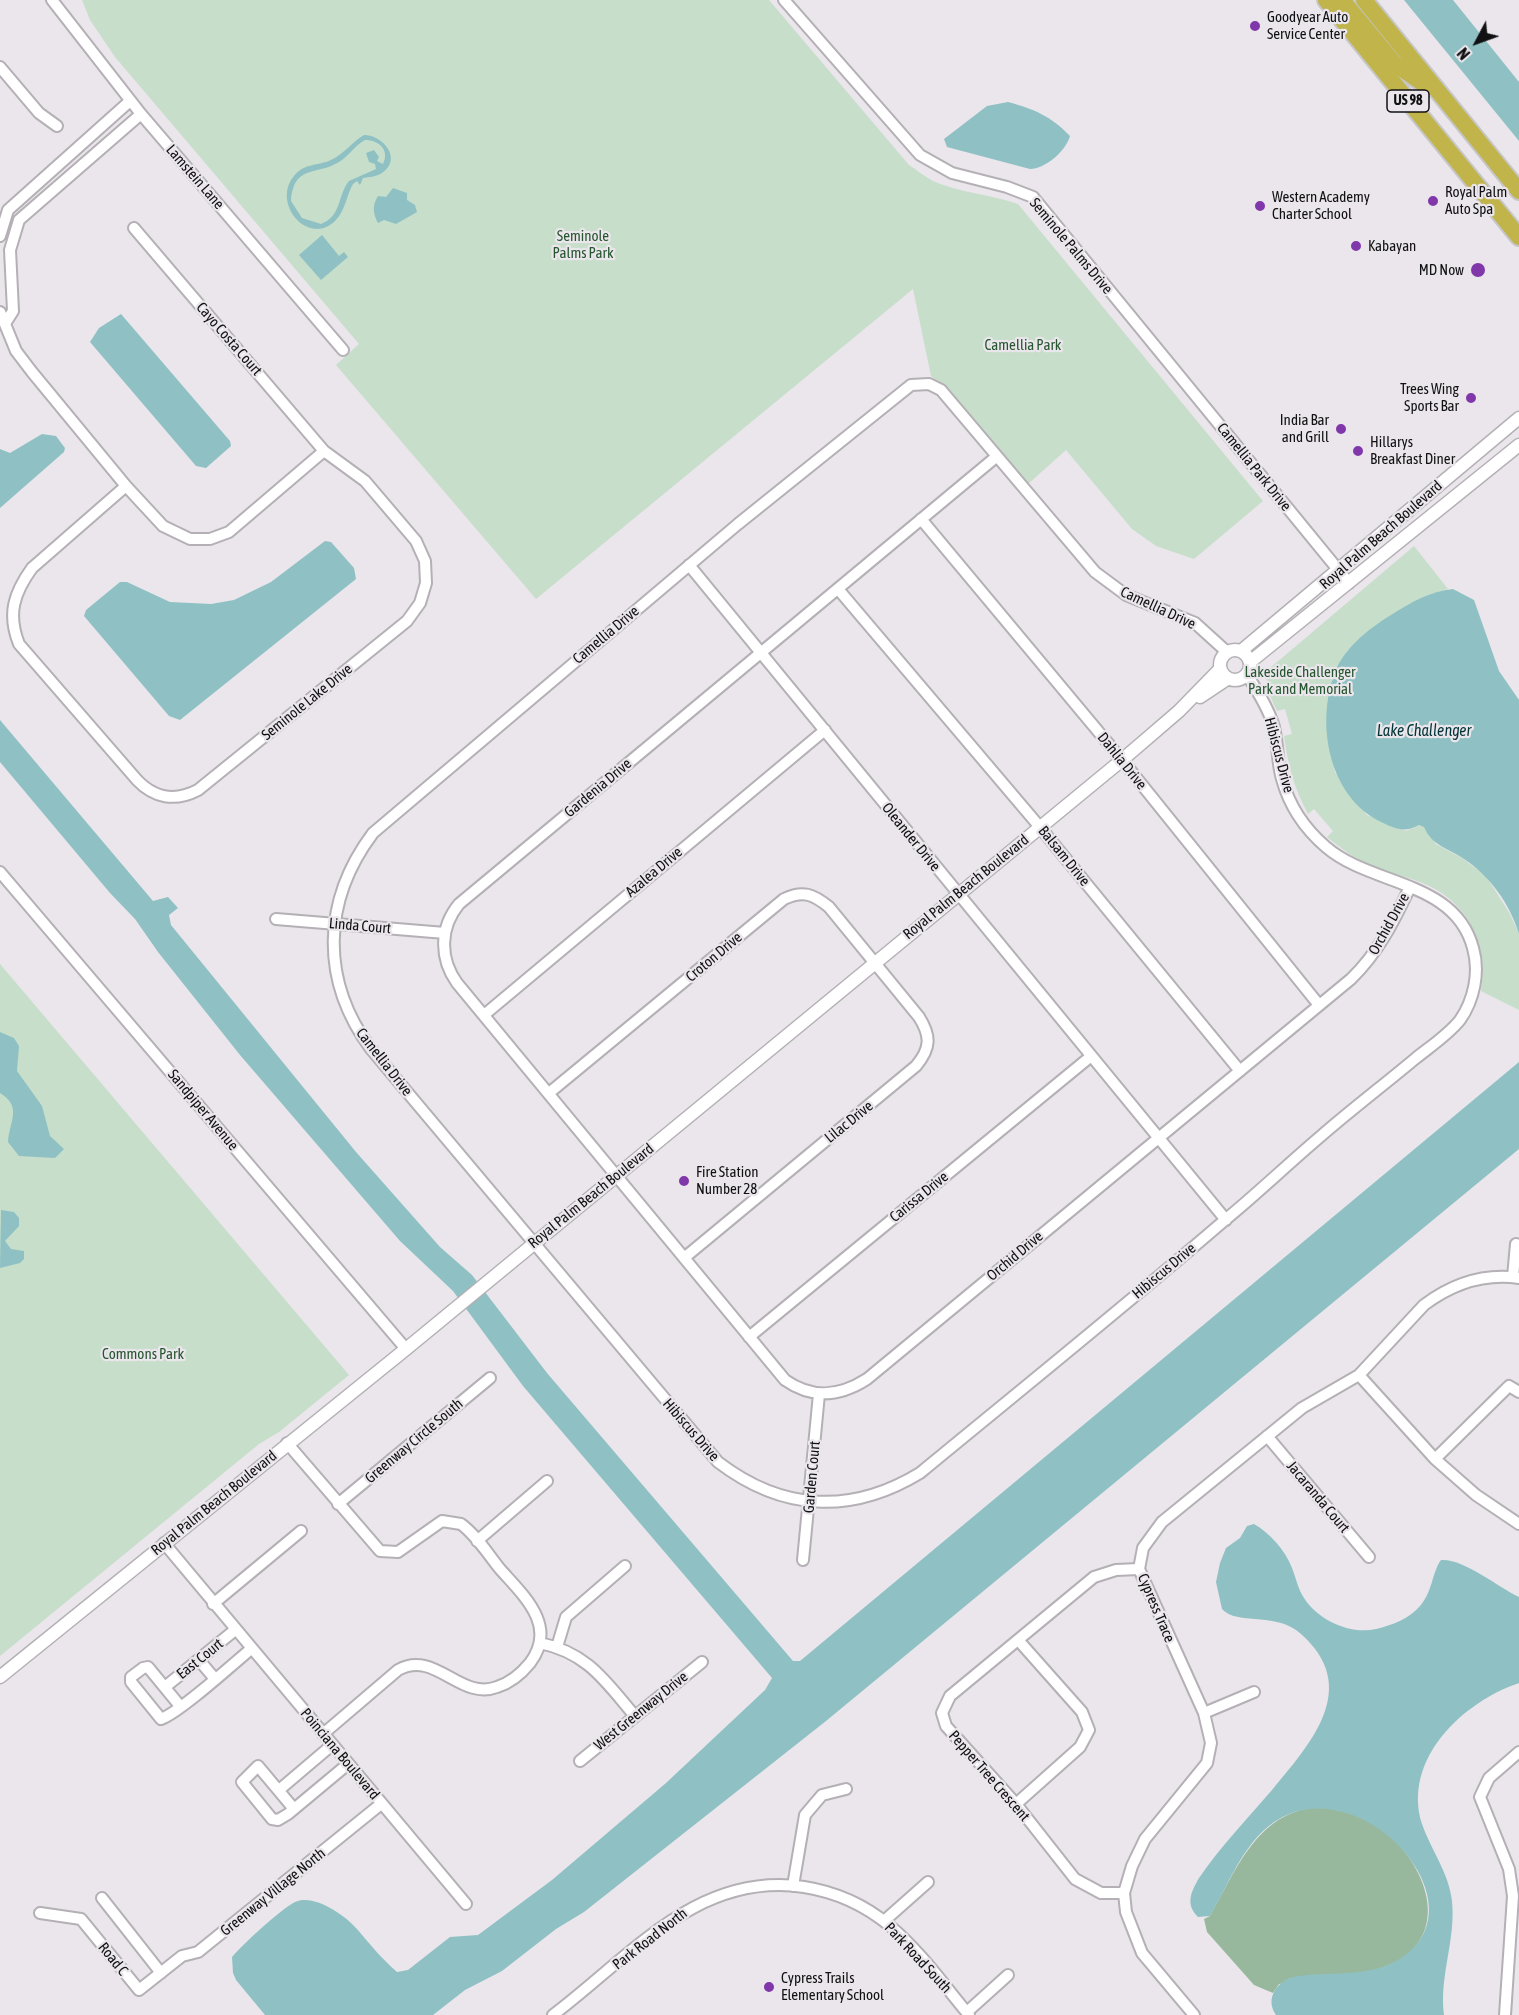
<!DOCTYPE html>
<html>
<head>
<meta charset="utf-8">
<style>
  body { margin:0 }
  #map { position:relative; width:1519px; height:2015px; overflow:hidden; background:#eae6eb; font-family:"Asap Condensed",sans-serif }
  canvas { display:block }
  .north { position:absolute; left:1447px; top:12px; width:60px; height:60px; -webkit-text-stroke:4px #eae6eb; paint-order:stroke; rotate:229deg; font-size:16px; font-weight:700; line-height:24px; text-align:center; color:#111012 }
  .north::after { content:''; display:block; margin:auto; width:21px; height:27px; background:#111012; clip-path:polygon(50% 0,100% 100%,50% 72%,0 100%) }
</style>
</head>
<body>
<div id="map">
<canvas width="1519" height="2015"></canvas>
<div class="north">N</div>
</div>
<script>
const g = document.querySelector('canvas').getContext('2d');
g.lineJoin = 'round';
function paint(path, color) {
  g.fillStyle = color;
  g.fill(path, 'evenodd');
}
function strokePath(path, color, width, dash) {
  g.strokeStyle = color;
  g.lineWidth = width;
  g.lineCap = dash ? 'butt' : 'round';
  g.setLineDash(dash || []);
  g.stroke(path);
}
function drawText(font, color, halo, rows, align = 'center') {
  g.font = font + ' "Asap Condensed",sans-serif';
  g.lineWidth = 4.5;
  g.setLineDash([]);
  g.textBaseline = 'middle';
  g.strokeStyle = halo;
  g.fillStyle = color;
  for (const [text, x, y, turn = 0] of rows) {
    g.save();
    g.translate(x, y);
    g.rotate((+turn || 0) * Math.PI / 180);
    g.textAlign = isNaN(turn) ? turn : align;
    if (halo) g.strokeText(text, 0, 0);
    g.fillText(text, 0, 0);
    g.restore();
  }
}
paint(new Path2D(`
  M82,0H769L909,165C917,170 925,177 933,181C960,193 990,194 1018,204L1263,501L1194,559L1156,546L1132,529L1066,450L1028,484L950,391L931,376L913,289L536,599L336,365L359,344L115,57L90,20Z
  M1414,546L1448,589L1428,595L1360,638L1347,651L1333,677L1330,692L1328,733L1335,772L1367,815L1406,831L1419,825L1425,827L1436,844L1462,858L1486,876L1510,914L1519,934V1010L1481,991C1488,947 1470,904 1427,885C1410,877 1391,874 1374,867C1357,860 1342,849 1327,837L1333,831L1314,809L1308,814C1294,788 1288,765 1284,736L1292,734L1285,709L1277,711L1267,689L1269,684L1263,674Z
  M0,964L349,1375L279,1432L259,1444L0,1656Z`), '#c7deca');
paint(new Path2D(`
  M1322,1807C1342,1811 1362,1815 1378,1826C1418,1854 1453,1921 1404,1957C1374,1978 1316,1979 1279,1984L1273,1993L1254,1985L1207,1932L1204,1919L1210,1916C1237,1869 1258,1809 1322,1807Z`), '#98b89d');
paint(new Path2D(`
  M1404,0H1453L1519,82V141Z
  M1008,102C1034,109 1051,116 1070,136C1066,151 1045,169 1030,169L947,147L944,139L987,106Z
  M364,135C383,135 403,159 382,173C376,177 369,177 363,178L360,185L357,181L353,184C346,196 346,210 335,221C308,247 271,203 294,176C304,163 318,166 331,160C344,154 352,142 364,135ZM365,140C379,140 390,150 383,164L377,161L379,157L374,150L366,153L369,162L375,164L376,169L349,181C337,196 342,216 321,224L302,218L291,201C294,164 316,176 339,162C349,156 355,145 365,140Z
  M393,188L407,193V200L415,205L417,212L396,224L384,220L378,223C373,214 372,205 378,196L386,197Z
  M322,235L339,256L344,252L348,257L321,280L299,255Z
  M121,314L230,441L231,446L206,468L196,466L90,342L99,328Z
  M42,434L56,436L65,448L64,452L0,508V449L10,453Z
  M325,541L331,542L354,568L356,579L180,720L169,716L84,616L86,610L120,582H127L170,602L211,604L234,600L271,582Z
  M1453,589L1474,600L1499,671L1519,700V934C1510,904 1490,876 1464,859C1448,848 1432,846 1424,827L1419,825C1404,833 1396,829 1381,822C1331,798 1316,729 1333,678C1341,650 1367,630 1391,615C1410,603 1430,591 1453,589Z
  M0,720L153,901L168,897L178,908L169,915L171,925L356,1152L440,1247L472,1275L547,1373L793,1661H800L1519,1062V1149L826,1721L584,1912L556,1929L502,1971L465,1990L433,2015H265L236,1980L233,1973L232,1957C244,1943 280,1910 295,1902C313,1893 345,1915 356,1928C369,1943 381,1958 397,1972L408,1970L450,1937L478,1935L552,1880L666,1783L765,1690L772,1678L523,1386L453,1291L400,1241L240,1055L158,952L135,919L110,893L0,762Z
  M0,1032L14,1038L19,1046L17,1071L42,1106L50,1136L64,1149L55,1158L19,1156L8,1142C9,1122 23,1107 0,1093Z
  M1,1210L14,1212L19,1218V1226L5,1241L11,1249L24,1251V1259L20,1263L0,1268Z
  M1254,1524C1270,1533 1285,1550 1292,1568C1296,1578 1298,1589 1304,1598C1318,1620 1350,1635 1376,1629C1392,1625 1409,1619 1420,1606C1433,1591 1432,1572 1441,1560C1463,1558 1498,1587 1519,1597V1683C1463,1702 1402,1759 1422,1824C1431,1850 1449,1873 1452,1901C1456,1940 1439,1976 1444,2015H1276C1266,2000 1274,1986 1289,1978C1327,1969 1370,1981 1404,1956C1487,1897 1344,1752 1262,1832C1238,1856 1227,1887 1210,1916L1198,1917C1185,1904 1191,1892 1199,1878C1221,1846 1247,1819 1272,1790C1310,1744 1362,1688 1301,1634C1276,1611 1237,1626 1222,1609L1216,1582L1220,1563L1226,1548L1240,1538L1247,1526Z`), '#8fc1c4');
const minor = new Path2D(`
  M52,0L141,114L343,350
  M784,0L920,155L952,173L1007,187L1033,197L1349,583
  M0,67L39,113L57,126
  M19,220L141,114
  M0,236L8,210L130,101
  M0,312L16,351L32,372L126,486L163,526L190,539H210L229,532L324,451
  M6,322L13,311L10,250L19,220
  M996,457L459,904C440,927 439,958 457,983L785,1380C812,1399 839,1397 867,1379L1351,979C1378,953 1394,921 1410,887
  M126,486L32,568C14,593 7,614 19,644L137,780C154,798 175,802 198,790L407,621L420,603L426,583L425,561L416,541L365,481L324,451L134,228
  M921,519L1122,760L1319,1005
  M689,565L1226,1220
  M838,589L1039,826L1240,1071
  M1227,652L1195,623L1126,595L1095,572L941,390L929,384L911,385L738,524L373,833C322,901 320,980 371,1049L718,1462C782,1511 851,1515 920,1473C1022,1389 1125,1306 1225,1220C1258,1193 1289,1163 1321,1136C1352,1109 1385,1084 1416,1058C1431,1046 1448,1035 1460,1020C1474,1000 1480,972 1473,948C1455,880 1371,886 1326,847C1305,829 1289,805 1282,779C1277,762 1278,744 1274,727C1269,710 1257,690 1247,675
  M0,872L406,1349
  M276,919L445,933
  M484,1015L825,730
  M549,1093L784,899C803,890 813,894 829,907L919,1017C931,1036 931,1048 916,1066L684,1258
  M1513,1277L1516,1244
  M749,1337L1090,1057
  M1359,1375L1435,1459
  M1519,1392L1509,1386L1435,1459L1476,1495L1519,1524
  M1267,1436L1369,1557
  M287,1443L380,1551L398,1552L442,1521L461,1524C476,1535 488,1554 500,1569C524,1596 558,1626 530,1663C521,1674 510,1683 497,1687C460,1701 435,1649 398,1670L323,1734
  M338,1504L490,1378
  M477,1541L547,1481
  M164,1543L466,1904
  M803,1560L819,1394
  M213,1604L301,1531
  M540,1643C588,1653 605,1681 635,1716
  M557,1647L566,1617L625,1566
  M199,1660L215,1679
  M165,1687L235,1630
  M180,1706L148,1667L143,1668L131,1677V1682L161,1719C179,1713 233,1664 251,1649
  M1204,1713L1254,1692
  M580,1761L702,1662
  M279,1790L332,1745
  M1016,1804L1080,1747L1089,1730L1082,1712L1019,1641
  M294,1809L258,1766L242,1782L272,1819L278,1820L288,1814L348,1764
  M793,1886L805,1815L822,1795L846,1789
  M1124,1893H1101L1075,1879L1016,1804L946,1726L942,1713L950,1696L1094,1577L1116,1570L1139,1569
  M102,1898L161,1973
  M40,1913L81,1919L139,1990L182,1956L198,1952L381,1804
  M884,1921L928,1882
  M967,2012L1008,1975
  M553,2015C630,1957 698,1871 804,1887C836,1892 865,1905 890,1926C920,1951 944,1985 969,2015
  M1194,2015L1142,1953L1126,1912L1124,1893L1132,1866L1145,1839L1207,1763L1211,1743L1204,1713L1139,1569L1143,1548L1162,1522L1302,1408L1359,1375L1424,1305C1452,1284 1484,1273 1519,1278
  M1505,2015L1513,1896L1509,1869L1480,1797L1489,1778L1519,1752`);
const tertiary = new Path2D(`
  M1220 665a15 15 0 1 1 30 0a15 15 0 1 1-30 0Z
  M1241,651L1519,418
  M1250,662L1519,445
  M1200,697L1227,679
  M0,1677L406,1349L1122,760L1179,711L1220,669`);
const trunk = new Path2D(`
  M1326,0L1519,237
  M1342,0L1395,64L1428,87
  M1364,0L1519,191`);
strokePath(minor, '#b4b0b5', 14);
strokePath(tertiary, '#b4b0b5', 15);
strokePath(trunk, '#c6c6c6', 20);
strokePath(minor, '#fff', 10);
strokePath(tertiary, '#fff', 12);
strokePath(trunk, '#c0b44b', 16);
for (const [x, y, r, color] of [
  [1255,26,6,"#7f37aa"],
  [1433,201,6,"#7f37aa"],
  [1260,206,6,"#7f37aa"],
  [1356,246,6,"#7f37aa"],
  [1478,270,8,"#7f37aa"],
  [1471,398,6,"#7f37aa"],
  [1341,429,6,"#7f37aa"],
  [1358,451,6,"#7f37aa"],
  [684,1181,6,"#7f37aa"],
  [769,1987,6,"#7f37aa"]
]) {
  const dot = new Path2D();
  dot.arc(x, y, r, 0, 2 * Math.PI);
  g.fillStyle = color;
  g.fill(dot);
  strokePath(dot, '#eae6eb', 2);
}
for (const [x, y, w] of [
  [1408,101,42]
]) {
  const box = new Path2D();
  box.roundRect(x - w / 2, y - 11, w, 22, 4.5);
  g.fillStyle = '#eae6eb';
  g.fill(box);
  strokePath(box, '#111012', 1.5);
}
drawText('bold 14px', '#111012', null, [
  ["US 98",1408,101]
]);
drawText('15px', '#111012', '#eae6eb', [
  ["Goodyear Auto",1267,17],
  ["Service Center",1267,34],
  ["Royal Palm",1445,192],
  ["Auto Spa",1445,209],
  ["Western Academy",1272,197],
  ["Charter School",1272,214],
  ["Kabayan",1368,246],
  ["MD Now",1464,270,"right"],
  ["Trees Wing",1459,389,"right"],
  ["Sports Bar",1459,406,"right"],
  ["India Bar",1329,420,"right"],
  ["and Grill",1329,437,"right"],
  ["Hillarys",1370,442],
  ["Breakfast Diner",1370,459],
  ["Fire Station",696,1172],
  ["Number 28",696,1189],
  ["Cypress Trails",781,1978],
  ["Elementary School",781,1995]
], 'left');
drawText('15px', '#111012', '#eae6eb', [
  ["Lamstein Lane",195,177,49],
  ["Seminole Palms Drive",1071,246,50],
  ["Cayo Costa Court",229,339,49],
  ["Camellia Park Drive",1254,467,51],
  ["Royal Palm Beach Boulevard",1381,535,-41],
  ["Camellia Drive",1158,608,25],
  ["Camellia Drive",606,635,-40],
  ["Seminole Lake Drive",307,702,-39],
  ["Hibiscus Drive",1279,755,75],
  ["Dahlia Drive",1122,761,51],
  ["Gardenia Drive",598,788,-40],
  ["Oleander Drive",911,837,51],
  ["Balsam Drive",1064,856,51],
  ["Azalea Drive",654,872,-40],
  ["Royal Palm Beach Boulevard",966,887,-39],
  ["Orchid Drive",1389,924,-61],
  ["Linda Court",360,926,5],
  ["Croton Drive",714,957,-40],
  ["Camellia Drive",384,1062,52],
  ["Sandpiper Avenue",203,1110,50],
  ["Lilac Drive",849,1122,-39],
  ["Royal Palm Beach Boulevard",591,1196,-39],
  ["Carissa Drive",919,1197,-39],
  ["Orchid Drive",1015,1256,-40],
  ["Hibiscus Drive",1164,1271,-40],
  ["Hibiscus Drive",691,1430,49],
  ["Greenway Circle South",414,1441,-40],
  ["Garden Court",812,1477,-85],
  ["Jacaranda Court",1318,1497,50],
  ["Royal Palm Beach Boulevard",214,1503,-39],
  ["Cypress Trace",1156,1608,67],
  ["East Court",200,1659,-39],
  ["West Greenway Drive",641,1711,-39],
  ["Poinciana Boulevard",340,1754,50],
  ["Pepper Tree Crescent",989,1776,49],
  ["Greenway Village North",273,1892,-39],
  ["Park Road North",650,1939,-38],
  ["Park Road South",918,1958,47],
  ["Road C",113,1959,51]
]);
drawText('15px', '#255630', '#eae6eb', [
  ["Seminole",583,236],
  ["Palms Park",583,253],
  ["Camellia Park",1023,345],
  ["Lakeside Challenger",1300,672],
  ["Park and Memorial",1300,689],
  ["Commons Park",143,1354]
]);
drawText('italic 16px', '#023437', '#eae6eb', [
  ["Lake Challenger",1424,731]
]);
</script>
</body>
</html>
